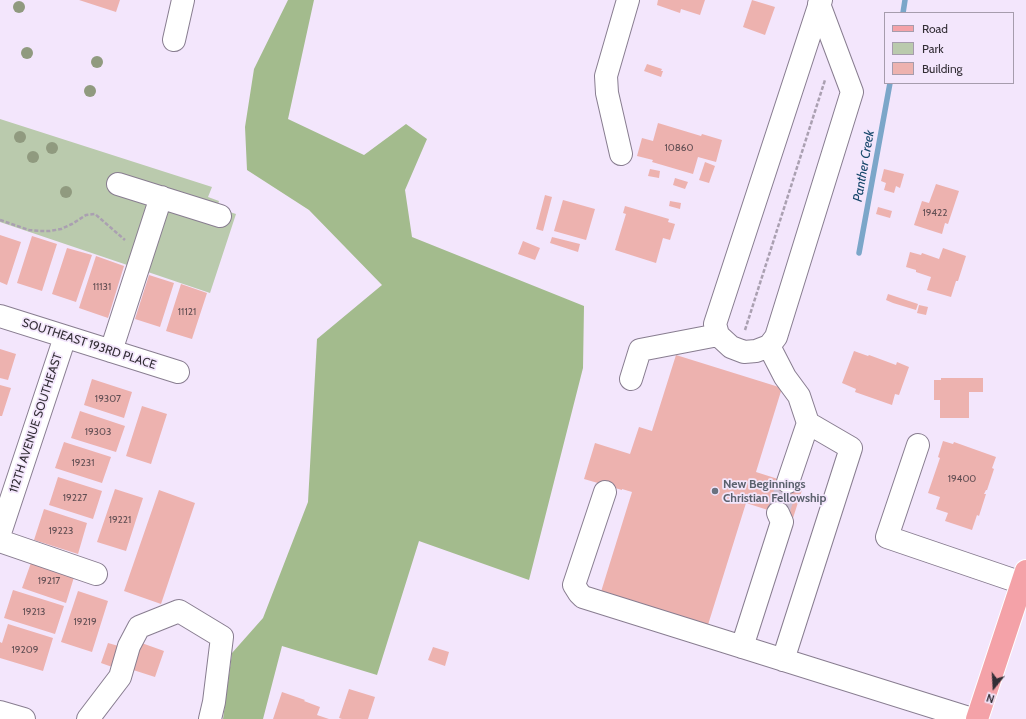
<!DOCTYPE html>
<html>
<head>
<meta charset="utf-8">
<style>
  body { margin:0 }
  #map { position:relative; width:1026px; height:719px; overflow:hidden; background:#f3e6fc; font-family:Cabin,sans-serif }
  canvas { display:block }
  .legend { position:absolute; left:884px; top:12px; width:130px; height:72px; box-sizing:border-box; background:#f3e6fc; border:1px solid #a69cad; margin:0; padding:5px 7px; list-style:none; font-size:12px; color:#332e36 }
  .legend li { display:flex; align-items:center; gap:8px; height:20px }
  .legend b { width:20px; border:1px solid #a69cad }
  .north { position:absolute; left:974px; top:667px; width:40px; height:40px; -webkit-text-stroke:3px #f3e6fc; paint-order:stroke; rotate:198deg; font-size:11px; font-weight:700; line-height:16px; text-align:center; color:#332e36 }
  .north::after { content:''; display:block; margin:auto; width:14px; height:18px; background:#332e36; clip-path:polygon(50% 0,100% 100%,50% 72%,0 100%) }
</style>
</head>
<body>
<div id="map">
<canvas width="1026" height="719"></canvas>
<ul class="legend">
<li><b style="height:5px;background:#f4a2a8"></b>Road</li>
<li><b style="height:11px;background:#bacaad"></b>Park</li>
<li><b style="height:11px;background:#edb2af"></b>Building</li>
</ul>
<div class="north">N</div>
</div>
<script>
const g = document.querySelector('canvas').getContext('2d');
g.lineJoin = 'round';
function paint(path, color) {
  g.fillStyle = color;
  g.fill(path, 'evenodd');
}
function strokePath(path, color, width, dash) {
  g.strokeStyle = color;
  g.lineWidth = width;
  g.lineCap = dash ? 'butt' : 'round';
  g.setLineDash(dash || []);
  g.stroke(path);
}
function drawText(font, color, halo, rows, align = 'center') {
  g.font = font + ' Cabin,sans-serif';
  g.lineWidth = 3.5;
  g.setLineDash([]);
  g.textBaseline = 'middle';
  g.strokeStyle = halo;
  g.fillStyle = color;
  for (const [text, x, y, turn = 0] of rows) {
    g.save();
    g.translate(x, y);
    g.rotate((+turn || 0) * Math.PI / 180);
    g.textAlign = isNaN(turn) ? turn : align;
    if (halo) g.strokeText(text, 0, 0);
    g.fillText(text, 0, 0);
    g.restore();
  }
}
paint(new Path2D(`
  M0,119L212,187L208,197L219,201L217,208L236,214L210,293L0,222Z`), '#bacaad');
paint(new Path2D(`
  M288,0H314L288,119L364,155L406,124L427,139L405,190L412,237L584,306L583,368L529,580L419,541L377,675L282,646L263,719H223L232,653L263,618L308,502L317,339L382,285L309,210L247,170L245,127L254,69Z`), '#a3bb8d');
strokePath(new Path2D(`
  M903,13L905,0
  M859,253L890,83`), '#7ba6c9', 5.5);
paint(new Path2D(`
  M79,0H120L116,12Z
  M658,0H705L700,15L681,9L680,13L657,5Z
  M752,0L775,7L765,35L743,27Z
  M647,64L662,69L661,71H663L661,77L644,71Z
  M658,123L701,136L702,134L722,140L716,162L698,157L693,174L652,162L653,160L637,156L642,138L653,141Z
  M705,162L715,166L709,183L699,180Z
  M650,169L660,171L659,178L648,176Z
  M884,169L904,174L900,188L896,186L894,193L884,190L886,183L881,181Z
  M675,178L688,182L685,189L673,185Z
  M936,184L959,191L948,224L945,223L942,234L914,225L922,201L929,203Z
  M545,195L552,197L543,231L536,229Z
  M563,200L595,209L586,240L554,231Z
  M670,201L681,203L680,209L669,206Z
  M625,206L669,219L668,222L675,224L670,240L663,238L656,263L615,250L626,214L623,213Z
  M878,207L892,211L890,218L876,214Z
  M0,235L21,242L7,285L0,282Z
  M32,236L57,244L42,291L17,283Z
  M552,237L580,244L578,252L550,243Z
  M523,241L540,248L535,260L518,254Z
  M67,248L92,255L76,302L52,294Z
  M943,248L966,256L958,281H956L951,297L927,290L931,277L916,272V270L906,267L910,252L921,255L922,253L939,259Z
  M96,256L124,266L108,318L79,308Z
  M149,275L174,283L160,327L135,319Z
  M181,284L207,293L192,339L166,331Z
  M888,294L918,304L916,310L893,303L886,300Z
  M919,305L928,307L926,315L917,313Z
  M0,349L16,354L8,380L0,378Z
  M854,351L868,356L869,355L896,365L897,362L909,367L899,395L895,394L892,405L855,392L856,389L842,383Z
  M676,355L782,388L756,472L803,487L793,518L746,503L707,628L600,595L632,492L622,489V490L584,479L595,443L630,454L639,427L652,431Z
  M941,378H983V392H969V418H940V400H934V380H941Z
  M92,379L132,392L124,418L84,405Z
  M0,385L11,388L2,416H0Z
  M142,406L167,414L151,464L126,456Z
  M80,411L125,426L116,452L71,438Z
  M943,441L953,444L954,442L996,457L992,468L994,469L987,490H986L984,494H986L979,516L977,515L972,530L945,521L948,513L936,509L940,497L928,493L940,458L938,457Z
  M64,442L111,457L102,483L55,468Z
  M58,477L102,491L93,519L49,505Z
  M115,489L143,498L126,551L97,542Z
  M159,490L195,503L161,604L124,591Z
  M44,509L87,523L78,554L34,540Z
  M32,560L75,574L66,603L22,588Z
  M13,590L64,606L55,634L4,618Z
  M78,591L108,601L92,652L61,642Z
  M8,624L53,638L43,671L0,658V642L2,643Z
  M136,641L164,651L155,677L127,668Z
  M108,643L122,647L115,668L101,663Z
  M433,647L449,652L445,666L428,660Z
  M349,689L375,697L368,719H342L339,718Z
  M282,692L305,700L304,701L320,707L317,715L329,719H273Z`), '#edb2af');
strokePath(new Path2D(`
  M778,513L788,482`), '#cdc1d4', 22, [22, 11]);
const minor = new Path2D(`
  M819,4L852,92L776,337L769,346L756,351L744,352L731,347L718,335L715,324L821,0
  M174,40L183,0
  M621,154L607,93L606,76L628,0
  M118,184L220,216
  M0,316L178,372
  M769,346L785,377L799,396L808,423
  M111,351L161,197
  M631,379L640,350L718,335
  M918,445L887,537L1022,583
  M605,492L574,585L579,593L583,597L972,719
  M0,533L65,337
  M0,541L96,574
  M742,647L782,522L778,513
  M783,660L851,448L808,423L788,482
  M0,712L24,719
  M88,719L120,677L129,646L139,627L179,611L222,637L214,702L210,719`);
const major = new Path2D(`
  M977,719L1026,571`);
strokePath(minor, '#887d90', 24);
strokePath(major, '#fff', 24);
strokePath(new Path2D(`
  M0,220L29,230L40,231H50L61,229L72,224L86,215L95,214L125,240
  M745,330L825,80`), '#aaa0b1', 2.5, [4, 2]);
strokePath(minor, '#fff', 22);
strokePath(major, '#f4a2a8', 22);
g.fillStyle = '#909a7f';
for (const [x, y] of [
  [19,7],
  [27,53],
  [97,62],
  [90,91],
  [20,137],
  [52,148],
  [33,157],
  [66,192]
]) {
  g.beginPath();
  g.arc(x, y, 6, 0, 2 * Math.PI);
  g.fill();
}
for (const [x, y, r, color] of [
  [715,491,4,"#6b7280"]
]) {
  const dot = new Path2D();
  dot.arc(x, y, r, 0, 2 * Math.PI);
  g.fillStyle = color;
  g.fill(dot);
  strokePath(dot, '#f3e6fc', 1.5);
}
drawText('10px', '#624f54', null, [
  ["10860",679,148],
  ["19422",935,213],
  ["11131",102,287],
  ["11121",187,312],
  ["19307",108,399],
  ["19303",98,432],
  ["19231",83,463],
  ["19400",962,479],
  ["19227",75,498],
  ["19221",120,520],
  ["19223",61,531],
  ["19217",49,581],
  ["19213",34,612],
  ["19219",85,622],
  ["19209",25,650]
]);
drawText('12px', '#332e36', '#f3e6fc', [
  ["SOUTHEAST 193RD PLACE",89,344,18],
  ["112TH AVENUE SOUTHEAST",36,423,-72]
]);
drawText('bold 12px', '#5b616d', '#f3e6fc', [
  ["New Beginnings",723,484],
  ["Christian Fellowship",723,498]
], 'left');
drawText('italic 13px', '#16476b', '#f3e6fc', [
  ["Panther Creek",864,166,-80]
]);
</script>
</body>
</html>
